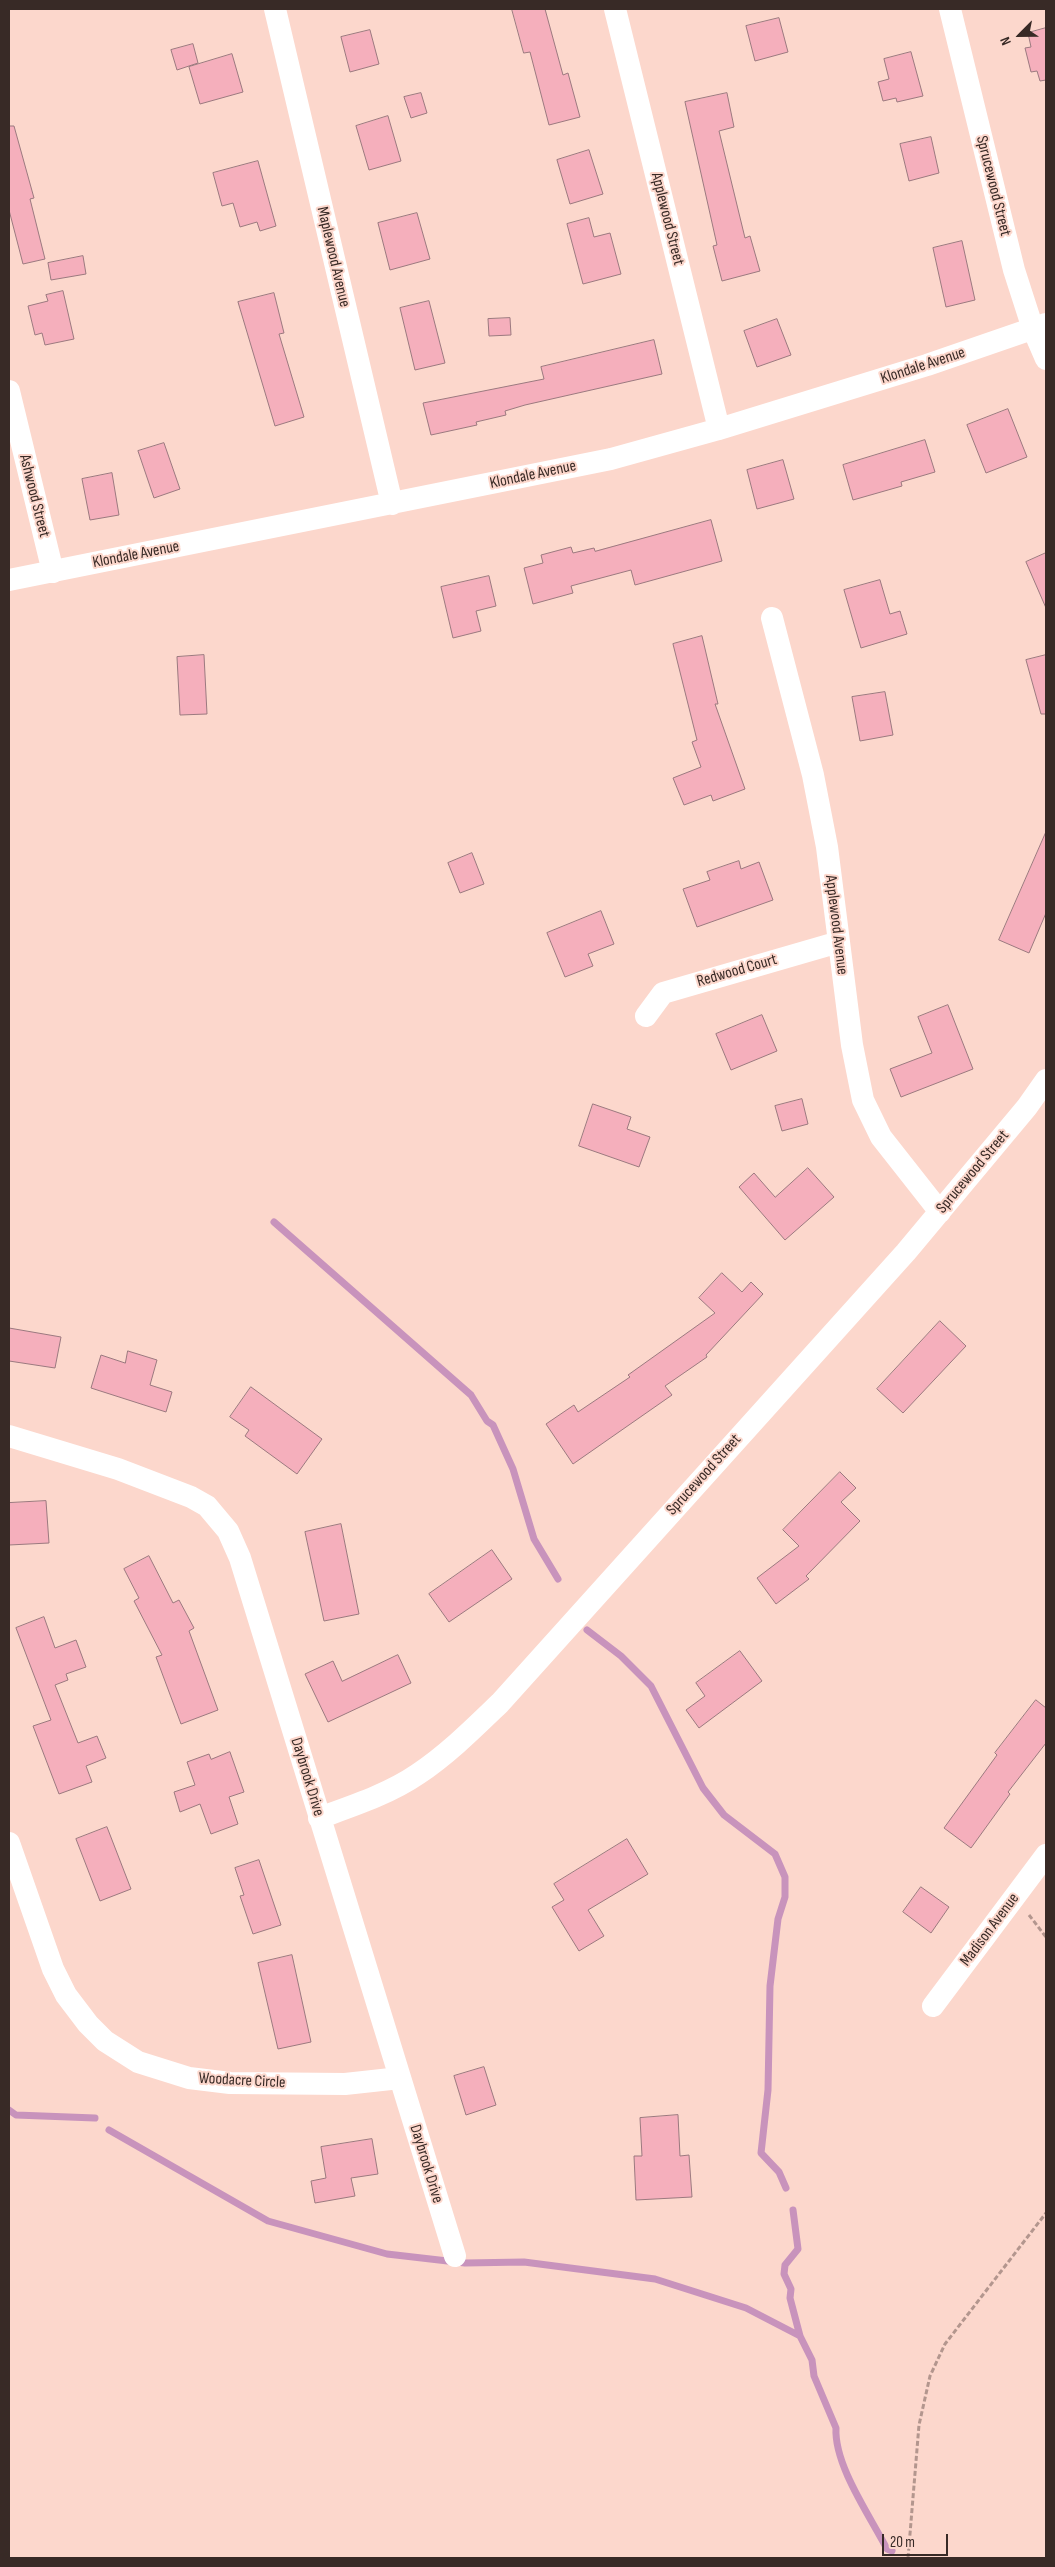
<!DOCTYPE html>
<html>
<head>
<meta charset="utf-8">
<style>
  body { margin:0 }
  #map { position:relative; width:1055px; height:2567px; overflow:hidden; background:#fcd7cc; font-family:"Sofia Sans Condensed",sans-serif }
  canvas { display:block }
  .frame { position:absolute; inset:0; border:10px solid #382a26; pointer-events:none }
  .north { position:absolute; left:995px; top:10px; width:50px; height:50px; -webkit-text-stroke:4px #fcd7cc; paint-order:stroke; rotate:247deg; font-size:14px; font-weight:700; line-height:20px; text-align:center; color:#382a26 }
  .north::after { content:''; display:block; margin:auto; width:18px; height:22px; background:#382a26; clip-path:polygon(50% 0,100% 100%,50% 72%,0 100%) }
  .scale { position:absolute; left:882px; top:2534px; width:66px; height:22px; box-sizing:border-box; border:2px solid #382a26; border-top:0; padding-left:6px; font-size:15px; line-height:18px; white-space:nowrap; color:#382a26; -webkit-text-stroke:4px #fcd7cc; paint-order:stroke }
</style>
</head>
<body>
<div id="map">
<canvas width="1055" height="2567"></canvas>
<div class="frame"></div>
<div class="north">N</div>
<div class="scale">20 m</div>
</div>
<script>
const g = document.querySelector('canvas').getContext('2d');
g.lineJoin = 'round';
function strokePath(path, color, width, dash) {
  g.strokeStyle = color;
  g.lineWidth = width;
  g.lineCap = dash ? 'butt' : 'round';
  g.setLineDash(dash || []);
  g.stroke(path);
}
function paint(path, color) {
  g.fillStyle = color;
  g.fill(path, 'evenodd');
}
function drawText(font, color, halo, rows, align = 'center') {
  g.font = font + ' "Sofia Sans Condensed",sans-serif';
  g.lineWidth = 4;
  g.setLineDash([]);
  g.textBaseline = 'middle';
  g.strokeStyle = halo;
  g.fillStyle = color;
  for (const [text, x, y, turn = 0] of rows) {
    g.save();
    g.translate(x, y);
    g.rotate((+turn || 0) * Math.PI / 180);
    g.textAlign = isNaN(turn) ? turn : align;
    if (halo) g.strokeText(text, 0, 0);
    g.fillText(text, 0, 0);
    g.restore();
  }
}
strokePath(new Path2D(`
  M274,1222L471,1395L487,1421L493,1425L513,1469L534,1539L558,1579
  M587,1630L621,1656L651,1686L703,1788L724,1815L775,1854L785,1877V1897L778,1919L770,1986L768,2090L761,2153L779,2172L786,2188
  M9,2110L16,2115L95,2118
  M109,2130L268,2221L387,2254L465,2263L524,2262L655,2279L746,2308L800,2336
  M793,2210L798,2249L785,2265L784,2274L791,2289L790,2298L800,2336L812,2360L814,2376L836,2428C834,2465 870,2516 887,2549L892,2551`), '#c893bc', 7);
const building = new Path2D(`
  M512,9H545L563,75L568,73L580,117L549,125L530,52L524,53Z
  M779,18L788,52L755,61L746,26Z
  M1046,28V80L1040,81L1037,71L1031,72L1025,48L1031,47L1028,33Z
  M370,30L379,64L350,72L341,37Z
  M193,44L198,63L177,70L171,50Z
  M911,52L923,96L897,102L896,98L883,101L878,82L889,79L884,59Z
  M232,54L243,92L200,104L189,67Z
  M421,93L427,113L411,118L404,97Z
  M727,93L734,127L719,131L745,238L750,236L760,271L722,281L713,246L717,245L685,102Z
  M388,116L401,161L369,170L356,126Z
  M9,126H14L34,198L30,199L45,259L23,264L9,210Z
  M931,137L939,173L909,181L900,144Z
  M589,150L603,194L570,204L557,160Z
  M258,161L276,226L260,231L257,222L240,227L233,203L222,206L213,173Z
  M417,213L430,259L390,270L378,223Z
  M589,218L594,237L610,233L621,274L583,284L567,224Z
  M962,241L975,300L946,307L933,248Z
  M83,256L86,274L51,280L48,263Z
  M63,291L74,339L45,345L42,333L35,335L28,306L48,301L46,295Z
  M274,293L284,333L279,334L304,417L275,426L238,302Z
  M429,301L445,363L415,370L400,308Z
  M510,318L511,335L489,336L488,319Z
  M777,319L791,355L757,367L744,331Z
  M654,340L662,374L525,405L505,411L506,415L476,422L477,425L431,435L423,403L544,379L541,367Z
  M1008,409L1027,457L986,473L967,425Z
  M925,440L935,472L901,482L902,486L853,500L843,465Z
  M164,443L180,489L154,498L138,451Z
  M783,460L794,499L757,509L747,470Z
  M112,473L119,515L90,520L82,479Z
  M711,520L722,561L635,585L631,570L571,586L573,593L533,604L524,568L543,563L541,555L571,547L573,553L594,548L595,551Z
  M1046,553V608L1026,562Z
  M489,576L496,606L476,611L481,631L453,638L441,587Z
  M880,580L890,614L900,611L907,634L861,648L844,590Z
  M702,636L718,704H715L745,789L713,801L711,795L684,805L673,778L701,767L692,742L697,740L673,644Z
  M204,655L207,714L180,715L177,657Z
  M1046,655V714H1041L1026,660Z
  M885,692L893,735L860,741L852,697Z
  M1046,832V913L1029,953L999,940Z
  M472,853L484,884L460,893L448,863Z
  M739,861L741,869L759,862L773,900L697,927L683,889L710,880L707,872Z
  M601,911L614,944L588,954L593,966L565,977L547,933Z
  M948,1005L973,1069L901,1097L890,1069L932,1053L918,1017Z
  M762,1015L777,1051L731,1070L716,1034Z
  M802,1099L808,1124L782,1131L775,1106Z
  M593,1104L631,1117L627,1129L650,1137L639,1167L579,1146Z
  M808,1168L834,1197L785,1240L739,1187L754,1173L775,1197Z
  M722,1273L742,1292L751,1282L763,1294L706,1355L707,1357L665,1386L672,1395L573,1464L546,1424L574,1405L578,1412L630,1377L628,1375L715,1313L699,1298Z
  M940,1321L966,1346L903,1413L877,1389Z
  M9,1328L61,1337L55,1368L9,1361Z
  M128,1351L157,1360L150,1385L172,1392L166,1412L91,1388L101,1355L125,1363Z
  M251,1387L322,1439L297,1474L245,1436L249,1430L230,1417Z
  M840,1472L856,1488L841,1502L860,1521L806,1576L809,1579L776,1604L757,1578L799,1546L783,1530Z
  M46,1501L49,1543L9,1545V1503Z
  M341,1524L359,1614L324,1621L305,1532Z
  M492,1550L512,1579L449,1622L429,1594Z
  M149,1556L173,1603L179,1600L194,1628L189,1631L218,1710L181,1724L156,1657L162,1655L134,1601L139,1598L124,1569Z
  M44,1617L55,1648L76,1640L86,1667L66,1674L68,1680L55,1685L78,1743L97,1736L106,1758L86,1766L92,1782L59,1794L33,1726L51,1720L16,1628Z
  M740,1651L762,1681L699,1728L686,1710L705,1696L696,1683Z
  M398,1655L411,1683L328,1722L305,1674L333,1661L342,1681Z
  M1036,1700L1046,1708V1743L1008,1792L1010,1794L971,1848L944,1828L997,1755L995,1753Z
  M230,1752L244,1792L229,1797L238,1824L211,1834L200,1804L180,1812L174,1792L195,1785L187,1762L209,1754L211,1759Z
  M107,1827L131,1889L100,1901L76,1839Z
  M627,1839L648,1874L588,1910L604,1936L579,1951L552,1907L564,1900L554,1884Z
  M259,1860L281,1925L253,1934L240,1896L244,1895L235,1868Z
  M921,1887L949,1907L931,1933L903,1912Z
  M292,1955L311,2042L278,2049L258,1963Z
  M484,2067L496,2105L466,2115L454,2076Z
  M678,2115L680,2156L689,2155L692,2197L636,2200L634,2156H642L640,2118Z
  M372,2139L378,2174L351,2178L355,2196L315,2203L311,2181L326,2178L321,2147Z`);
paint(building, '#f5afbc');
strokePath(building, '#9b797f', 1);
strokePath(new Path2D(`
  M1029,1915L1046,1937
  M908,2558L919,2425L930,2376L945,2344L1046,2213`), '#b3968e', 3, [5, 2.5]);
strokePath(new Path2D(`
  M275,9L392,504
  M615,9L719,429
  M950,9L1014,270L1033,329L1046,359
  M9,391L53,572
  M9,580L611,459L719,429L927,365L1046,324
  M772,618L813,775L827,847L852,1045L863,1100L881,1137L940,1212
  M646,1016L663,993L839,942
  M9,1436L118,1469L191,1497L207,1506L228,1531L240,1558L455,2256
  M319,1818C352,1806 389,1794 418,1774C448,1754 474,1728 500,1703L906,1252L1027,1107L1046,1080
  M9,1843L53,1969L66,1995L88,2024L105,2041L138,2062L189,2078L230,2083L345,2084L400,2078
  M933,2006L1046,1855`), '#fff', 22);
drawText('16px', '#382a26', '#fcd7cc', [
  ["Sprucewood Street",993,186,76],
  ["Applewood Street",667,219,76],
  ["Maplewood Avenue",333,257,77],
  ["Klondale Avenue",923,366,-18],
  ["Klondale Avenue",533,475,-12],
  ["Ashwood Street",34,496,76],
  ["Klondale Avenue",136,555,-11],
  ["Applewood Avenue",836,925,83],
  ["Redwood Court",737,971,-16],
  ["Sprucewood Street",973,1172,-50],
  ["Sprucewood Street",704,1475,-48],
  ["Daybrook Drive",307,1777,73],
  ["Madison Avenue",990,1930,-53],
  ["Woodacre Circle",242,2081,3],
  ["Daybrook Drive",426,2164,73]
]);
</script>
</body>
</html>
